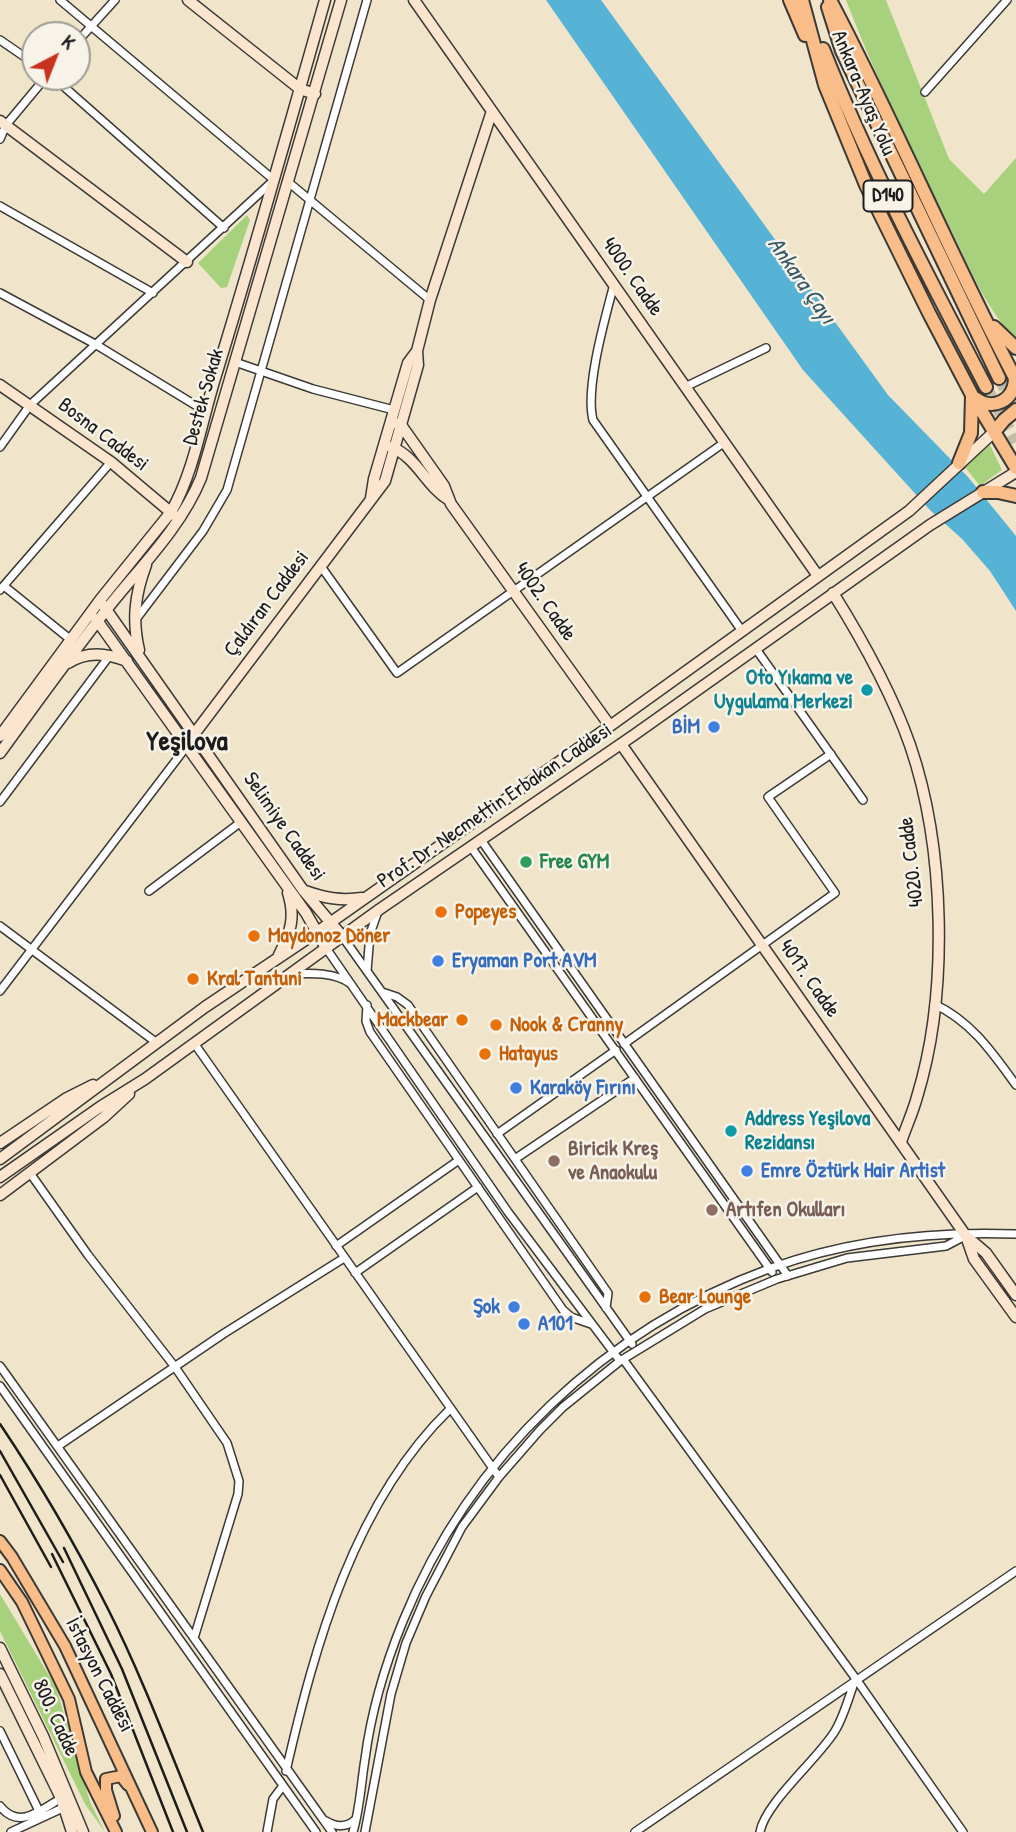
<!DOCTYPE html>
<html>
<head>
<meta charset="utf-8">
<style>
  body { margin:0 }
  #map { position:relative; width:1016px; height:1832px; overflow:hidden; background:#f0e5ca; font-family:"Patrick Hand",sans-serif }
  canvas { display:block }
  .north { position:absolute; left:21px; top:21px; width:70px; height:70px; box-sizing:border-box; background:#f7f3e8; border:2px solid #9f9d96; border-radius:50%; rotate:42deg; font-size:19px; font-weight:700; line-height:28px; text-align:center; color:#1c1c1c }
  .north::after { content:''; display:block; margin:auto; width:24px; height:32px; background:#c8321e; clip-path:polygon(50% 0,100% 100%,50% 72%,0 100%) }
</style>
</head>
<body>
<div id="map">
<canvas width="1016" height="1832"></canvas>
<div class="north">K</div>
</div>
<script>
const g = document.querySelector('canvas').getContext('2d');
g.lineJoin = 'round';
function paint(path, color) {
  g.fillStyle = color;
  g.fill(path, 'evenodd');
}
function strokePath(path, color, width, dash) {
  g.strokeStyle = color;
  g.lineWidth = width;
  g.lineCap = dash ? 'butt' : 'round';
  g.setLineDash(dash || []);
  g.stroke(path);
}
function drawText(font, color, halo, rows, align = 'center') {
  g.font = font + ' "Patrick Hand",sans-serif';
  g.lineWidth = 5;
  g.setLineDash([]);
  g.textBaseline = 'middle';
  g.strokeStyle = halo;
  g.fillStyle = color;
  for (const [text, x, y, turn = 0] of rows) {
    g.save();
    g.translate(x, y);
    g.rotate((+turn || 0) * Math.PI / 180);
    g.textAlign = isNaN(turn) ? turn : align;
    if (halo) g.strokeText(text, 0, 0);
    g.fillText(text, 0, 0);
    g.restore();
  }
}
paint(new Path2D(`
  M846,0H886L949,159L984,194L1016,158V340C987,310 971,271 953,234C914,158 877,80 846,0Z
  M247,215L250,220L227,287L221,288L198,263Z
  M990,445L1002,470L980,486L965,467Z
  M0,1594L56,1687L90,1802L105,1832L85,1804L0,1631Z`), '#a7d17d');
paint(new Path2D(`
  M546,0H601L888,395L968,477L1016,536V611L990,571L962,539L930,510L803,370Z`), '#57b3d5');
strokePath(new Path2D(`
  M999,378L1016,408
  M986,387L1016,442`), '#c6bda7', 12, [12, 6]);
const street = new Path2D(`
  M0,40L35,64
  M77,42L115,0
  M53,77L224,228
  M925,92L1007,0
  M0,139L6,125L46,77
  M287,181L430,300
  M0,206L153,293
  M614,284C605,319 585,387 593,420L742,631
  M0,293L95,344L205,411
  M235,362L313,389L394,410
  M685,387L766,348
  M0,447L30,405L274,180L60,0
  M320,565L397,673L725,442
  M4,586L71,640
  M0,590L111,462
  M137,618L203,531L227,490L367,0
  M756,649L863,800
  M0,802L110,655
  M481,840L788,1276
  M471,847L772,1272
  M149,891L241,822
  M0,926L157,1043
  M342,936L632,1344
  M326,948L508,1212L620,1361
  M367,971L370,934L378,911
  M292,974C311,973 335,972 351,984
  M0,991L187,746
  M382,992L397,997L408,1005L608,1293L606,1308
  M934,1004C971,1021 992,1052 1016,1085
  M367,1005L366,1021L370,1032L563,1310L571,1317L591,1324
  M194,1043L499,1477
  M624,1044L835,893L768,797L831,754
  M497,1134L616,1050
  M515,1159L635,1078
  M30,1173L88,1255L175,1367L227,1443L239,1481L238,1494L194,1638
  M336,1246L459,1160
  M355,1273L478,1187
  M623,1359L856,1679L963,1832
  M0,1366L332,1832
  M0,1386L316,1832
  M58,1446L223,1334L344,1258
  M0,1731L39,1811
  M286,1771C315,1645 354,1502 450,1409
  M0,1806C20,1832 44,1807 65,1796
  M326,1821C336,1827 347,1828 356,1819
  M11,1832L67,1806
  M267,1832L273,1799L282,1787
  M353,1832C360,1808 361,1784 365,1759C371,1713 385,1665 403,1621C470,1457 604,1329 771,1268C848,1240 935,1231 1016,1234
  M365,1832L391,1694L406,1643L426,1596L462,1527L499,1477L540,1430L563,1407L620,1361L705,1309L777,1279L847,1258L946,1246L965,1236
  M635,1832L1016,1571
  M760,1832C765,1803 818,1759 835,1731C844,1716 849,1697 855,1680`);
const secondary = new Path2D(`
  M188,0L300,89L315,94
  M414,0L818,576
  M0,121L187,262
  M0,385L111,462L174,515
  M391,422L401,425L444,486L451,504L610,726
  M391,447C417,457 426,486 449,500
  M371,498L374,479L408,363L417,351
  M833,593C863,641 891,691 910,745C945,847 949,993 917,1097C913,1112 906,1127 901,1142
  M103,605L303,890L342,936
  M96,619L306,913L326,948
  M139,650C132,620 135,594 146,565
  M68,663C87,651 106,653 127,661
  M195,733L385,481L418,365L417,351L430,300L492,111
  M0,736L100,600L171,512C195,470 202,418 217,372C255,248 290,124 325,0
  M621,744L966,1236L986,1253L1016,1295
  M0,753C35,705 70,656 107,609C140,567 180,529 201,478L341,0
  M305,891C325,898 340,901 362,898
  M279,955C290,933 296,918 288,893
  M0,1143L67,1098L93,1085
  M0,1159L205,1007L317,932L610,726L909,511L995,431
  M0,1177L100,1107L145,1079L380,909L634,735L930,525L1016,472
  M0,1195L104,1117L129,1094
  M966,1236L974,1259L1016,1317
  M0,1648L43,1736L83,1832
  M0,1674L61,1798L72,1832`);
const primary = new Path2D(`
  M0,1541L12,1557L65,1646L152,1832
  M0,1570L22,1602L69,1699L86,1772L116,1832
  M114,1816L106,1790V1779L121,1776L128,1785`);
const highway = new Path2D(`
  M790,0L805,35
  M802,0L825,85L866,185L929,313L972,395L1016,468
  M830,0C896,125 950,255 1016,380
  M828,7L842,51L999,378
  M823,49C869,165 928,276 986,387
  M994,327L1016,348
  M975,398C993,412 1015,400 1015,378
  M995,431L1004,420L1016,410
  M959,463L971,433L972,395
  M983,492H998L1016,496`);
strokePath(street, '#3c3a36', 10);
strokePath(secondary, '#3c3a36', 13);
strokePath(primary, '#3c3a36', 14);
strokePath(highway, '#3c3a36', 16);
strokePath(street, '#fff', 7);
strokePath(secondary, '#fce5cf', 10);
strokePath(primary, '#f8bd88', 10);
strokePath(highway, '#f8bd88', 12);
strokePath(new Path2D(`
  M0,1424C39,1482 75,1544 107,1607C144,1680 172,1757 203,1832
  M0,1451L63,1562
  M0,1475L51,1567
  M64,1548L122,1669L187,1832
  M52,1554L111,1674L173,1832`), '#1c1c1c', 2.5);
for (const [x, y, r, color] of [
  [867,690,7,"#0f9aa8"],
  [714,727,7,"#3f7fe0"],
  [526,862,7,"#2e9e5b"],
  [441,912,7,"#e8710a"],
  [254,936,7,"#e8710a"],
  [438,961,7,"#3f7fe0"],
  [193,979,7,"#e8710a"],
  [462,1020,7,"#e8710a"],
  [496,1025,7,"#e8710a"],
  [485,1054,7,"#e8710a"],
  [516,1088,7,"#3f7fe0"],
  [731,1131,7,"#0f9aa8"],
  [554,1161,7,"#8d6e63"],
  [747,1171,7,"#3f7fe0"],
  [712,1210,7,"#8d6e63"],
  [645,1297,7,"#e8710a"],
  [514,1307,7,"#3f7fe0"],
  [524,1324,7,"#3f7fe0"]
]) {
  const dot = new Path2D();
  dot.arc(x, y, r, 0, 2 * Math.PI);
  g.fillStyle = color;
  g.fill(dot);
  strokePath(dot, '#f7f3e8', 2.5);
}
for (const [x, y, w] of [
  [888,196,49]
]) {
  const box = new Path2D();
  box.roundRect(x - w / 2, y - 15.5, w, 31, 5);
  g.fillStyle = '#f7f3e8';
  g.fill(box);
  strokePath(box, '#1c1c1c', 2);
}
drawText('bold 19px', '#1c1c1c', null, [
  ["D140",888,196]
]);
drawText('21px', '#1c1c1c', '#f7f3e8', [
  ["Ankara-Ayaş Yolu",863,93,67],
  ["4000. Cadde",632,277,55],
  ["Destek Sokak",204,397,-74],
  ["Bosna Caddesi",103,435,37],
  ["4002. Cadde",545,602,55],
  ["Çaldıran Caddesi",267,604,-53],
  ["Prof. Dr. Necmettin Erbakan Caddesi",495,806,-34],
  ["Selimiye Caddesi",284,827,55],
  ["4020. Cadde",912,862,-97],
  ["4017. Cadde",809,979,55],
  ["İstasyon Caddesi",99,1675,63],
  ["800. Cadde",55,1718,65]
]);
drawText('bold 21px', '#0d838f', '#f7f3e8', [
  ["Oto Yıkama ve",853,678],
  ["Uygulama Merkezi",853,702],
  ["Address Yeşilova",745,1119,"left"],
  ["Rezidansı",745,1143,"left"]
], 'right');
drawText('bold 21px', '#366cbe', '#f7f3e8', [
  ["BİM",700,727,"right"],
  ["Eryaman Port AVM",452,961],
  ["Karaköy Fırını",530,1088],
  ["Emre Öztürk Hair Artist",761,1171],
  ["Şok",500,1307,"right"],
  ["A101",538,1324]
], 'left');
drawText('bold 21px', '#27864d', '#f7f3e8', [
  ["Free GYM",540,862]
], 'left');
drawText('bold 21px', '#c56008', '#f7f3e8', [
  ["Popeyes",455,912],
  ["Maydonoz Döner",268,936],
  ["Kral Tantuni",207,979],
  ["Mackbear",448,1020,"right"],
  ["Nook & Cranny",510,1025],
  ["Hatayus",499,1054],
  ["Bear Lounge",659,1297]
], 'left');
drawText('bold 21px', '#785e54', '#f7f3e8', [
  ["Biricik Kreş",568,1149],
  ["ve Anaokulu",568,1173],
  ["Artıfen Okulları",726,1210]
], 'left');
drawText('italic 23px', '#345866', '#f7f3e8', [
  ["Ankara Çayı",801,281,55]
]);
drawText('bold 28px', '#1c1c1c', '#f7f3e8', [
  ["Yeşilova",187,743]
]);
</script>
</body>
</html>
